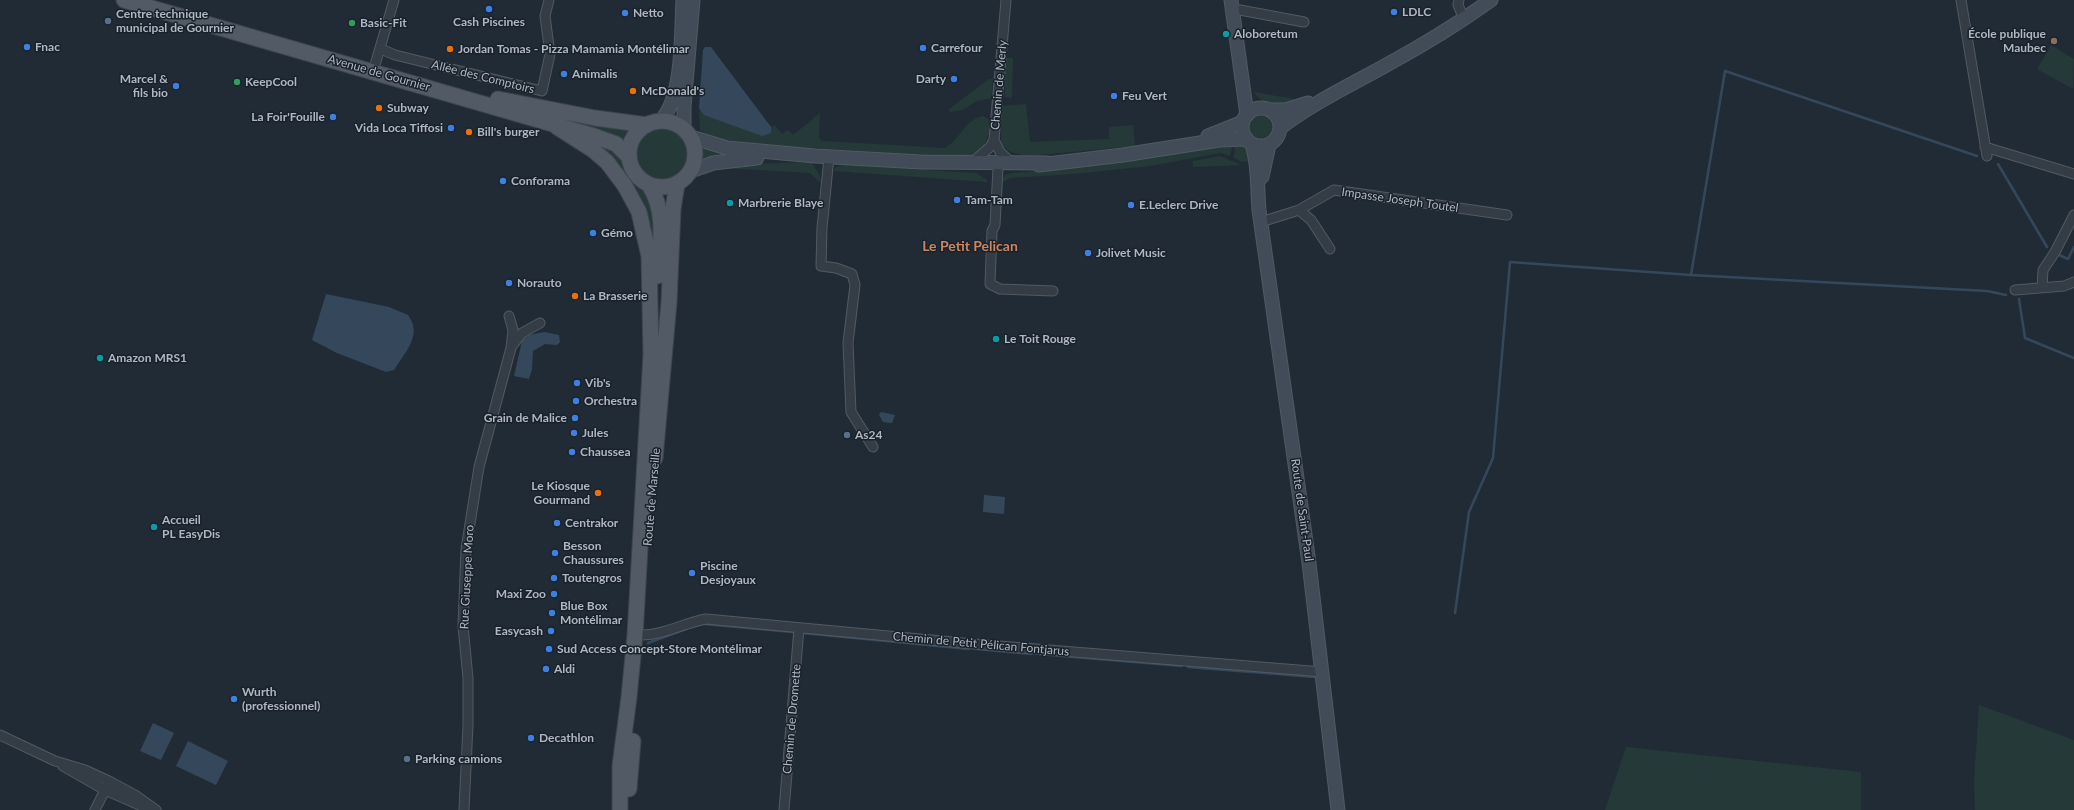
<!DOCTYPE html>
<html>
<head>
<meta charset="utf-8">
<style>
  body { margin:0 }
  canvas { display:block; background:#202b35 }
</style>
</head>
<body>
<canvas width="2074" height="810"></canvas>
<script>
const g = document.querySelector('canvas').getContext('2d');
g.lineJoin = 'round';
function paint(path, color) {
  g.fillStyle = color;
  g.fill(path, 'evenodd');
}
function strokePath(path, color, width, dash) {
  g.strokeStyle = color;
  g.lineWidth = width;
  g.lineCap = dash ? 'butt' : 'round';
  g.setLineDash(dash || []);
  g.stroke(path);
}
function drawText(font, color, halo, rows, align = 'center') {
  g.font = font + ' Lato,sans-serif';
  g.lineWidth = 3;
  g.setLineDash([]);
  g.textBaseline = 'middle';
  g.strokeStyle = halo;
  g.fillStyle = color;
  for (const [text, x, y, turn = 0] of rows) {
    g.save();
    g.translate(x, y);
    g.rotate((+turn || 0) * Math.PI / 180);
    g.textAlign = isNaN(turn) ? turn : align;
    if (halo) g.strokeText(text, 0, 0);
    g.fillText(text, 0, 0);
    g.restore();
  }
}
paint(new Path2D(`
  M2051,45L2074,59L2073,89L2037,69Z
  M1005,58H1013L1012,98L1005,97Z
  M989,79H993L991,98L977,101L962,110L950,112L948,110Z
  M1254,92L1299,100C1294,102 1287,106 1281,107C1271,107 1259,100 1254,92Z
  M1026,104L1030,142L1109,139V127L1133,125L1135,146L1029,156C1018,154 1006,153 1001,142L1002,106Z
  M699,108L704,115L771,133V127L775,125L782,134L788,130L793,135L820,113L819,138L822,141L945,148C960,140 965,119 983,116L990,120C989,141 986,147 968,158L751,144L712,137L700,130Z
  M1249 127a12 12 0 1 1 24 0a12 12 0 1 1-24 0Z
  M548,116L630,127L622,144Z
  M636 153a26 26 0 1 1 52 0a26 26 0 1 1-52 0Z
  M601,141L622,154L633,178L650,193L656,203L654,289L649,234L594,145Z
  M1230,144L1232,148L1230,156L1221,153L1150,166L1073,174L1010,178L1004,182L1002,180L1005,175L1012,173L1120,163Z
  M1234,144C1246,145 1249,151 1253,161L1242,162L1233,157L1235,152Z
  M702,146L750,155L702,162Z
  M1220,156L1241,165L1193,167V161Z
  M811,162L819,174L821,183L810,173L722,168L705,175L704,173L722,165Z
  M845,165L976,173L987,180V182L834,171L836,167Z
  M1979,705L2074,740V810H1975L1974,782Z
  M1626,747L1861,772V810H1605Z`), '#253938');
paint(new Path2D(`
  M705,47H711L771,127V133L762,136L704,115L699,108L703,50Z
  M326,294L389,307L408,315C423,335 405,352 394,370L386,372L337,353L312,340Z
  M544,332L559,335L560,342L557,345L545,344L533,351L532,369L529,379L514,376L522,341L529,335Z
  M881,412L895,415L892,423L883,422L879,415Z
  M984,495L1005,497L1004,514L983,512Z
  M153,723L174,733L161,760L140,751Z
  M188,741L228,761L216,785L176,766Z`), '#35485b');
strokePath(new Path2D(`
  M1998,164L2047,247
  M2059,255L2068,259L2074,247
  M1691,275L1987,291L2006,295
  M2019,299L2025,338L2074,358
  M1455,613L1469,512L1493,458L1510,262L1691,275L1725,71L1977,156
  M704,624L793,632
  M803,633L969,649
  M648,643L686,629
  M978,649L1031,654
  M1039,654L1182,666
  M1188,667L1315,677`), '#35485b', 2.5);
const street = new Path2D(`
  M1459,0L1458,5L1464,19
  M1961,0L1987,156
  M1232,10H1240L1304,22
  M381,49L395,55L542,91L550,54L545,16L549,0
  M375,65L394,0
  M994,140L1000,152L1011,162
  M1985,147L2074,174
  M829,157L822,228L821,266L836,268L852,274L855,285L848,343L851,412L873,447
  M974,161L990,147L994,140L1006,0
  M998,168L995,225L992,231L990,284L1000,289L1053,291
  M1299,210L1311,220L1330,249
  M1261,222L1299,210L1334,190L1507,215
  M2042,288L2043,270L2055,252L2074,215
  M2015,290L2064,286L2074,282
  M511,347L522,333L540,323
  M641,635C664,635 684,623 706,619L974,644L1323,672
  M0,735L55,761L85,770L109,781L135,795L156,810
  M63,766L105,790L151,810
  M95,810L107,786
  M464,810L468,725V678L463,626L466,549L479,467L511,348L513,330L509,316
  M784,810L799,628`);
const secondary = new Path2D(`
  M1231,0L1247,115
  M1242 127a19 19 0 1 1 38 0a19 19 0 1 1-38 0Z
  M1271,110H1286L1308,103
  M660,121C684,99 681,32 683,0
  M1280,128C1314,102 1353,84 1390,63C1425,44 1459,23 1491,0
  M684,129V107L693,0
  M1208,136L1243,122
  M691,137L727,148L815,156L921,162L1048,163
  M1252,144C1259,166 1257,188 1259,210L1309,563L1338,810
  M1039,165L1123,155L1219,140L1246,139
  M691,171L713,163L757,158
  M1262,177L1269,145`);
const primary = new Path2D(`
  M124,0L594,136L616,144L629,157
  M498,99L595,118L647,125
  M629 154a33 33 0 1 1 66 0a33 33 0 1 1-66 0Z
  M557,127L593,150L607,162L625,186L639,212L649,256L651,355L635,635L629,697L620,766V810
  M649,185C667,213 660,244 658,276
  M655,458L669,302L673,209L677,184
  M629,789L633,741`);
strokePath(street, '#515a63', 11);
strokePath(secondary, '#515a63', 15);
strokePath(primary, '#3d454f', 17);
strokePath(street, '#343c45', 9);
strokePath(secondary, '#424c58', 13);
strokePath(primary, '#525b65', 15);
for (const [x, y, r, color] of [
  [489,9,4,"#3f7fe0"],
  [1394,12,4,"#3f7fe0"],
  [625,13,4,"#3f7fe0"],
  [108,21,4,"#5c6f8a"],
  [352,23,4,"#2e9e5b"],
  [1226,34,4,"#0f9aa8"],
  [2054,41,4,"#8d6e63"],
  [27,47,4,"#3f7fe0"],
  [923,48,4,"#3f7fe0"],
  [450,49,4,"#e8710a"],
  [564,74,4,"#3f7fe0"],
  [954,79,4,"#3f7fe0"],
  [237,82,4,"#2e9e5b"],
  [176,86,4,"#3f7fe0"],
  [633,91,4,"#e8710a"],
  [1114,96,4,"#3f7fe0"],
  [379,108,4,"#e8710a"],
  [333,117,4,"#3f7fe0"],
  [451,128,4,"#3f7fe0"],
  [469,132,4,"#e8710a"],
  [503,181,4,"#3f7fe0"],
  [957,200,4,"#3f7fe0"],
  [730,203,4,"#0f9aa8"],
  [1131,205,4,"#3f7fe0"],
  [593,233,4,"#3f7fe0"],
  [1088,253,4,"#3f7fe0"],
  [509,283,4,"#3f7fe0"],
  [575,296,4,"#e8710a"],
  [996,339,4,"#0f9aa8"],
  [100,358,4,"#0f9aa8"],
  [577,383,4,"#3f7fe0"],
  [576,401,4,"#3f7fe0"],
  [575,418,4,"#3f7fe0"],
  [574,433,4,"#3f7fe0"],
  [847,435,4,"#5c6f8a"],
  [572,452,4,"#3f7fe0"],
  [598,493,4,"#e8710a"],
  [557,523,4,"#3f7fe0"],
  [154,527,4,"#0f9aa8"],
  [555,553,4,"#3f7fe0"],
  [692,573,4,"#3f7fe0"],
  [554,578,4,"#3f7fe0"],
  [554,594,4,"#3f7fe0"],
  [552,613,4,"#3f7fe0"],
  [551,631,4,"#3f7fe0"],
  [549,649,4,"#3f7fe0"],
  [546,669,4,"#3f7fe0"],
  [234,699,4,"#3f7fe0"],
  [531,738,4,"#3f7fe0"],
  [407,759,4,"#5c6f8a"]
]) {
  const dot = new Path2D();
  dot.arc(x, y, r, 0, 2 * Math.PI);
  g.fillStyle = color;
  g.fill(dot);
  strokePath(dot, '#19212a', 1.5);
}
drawText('bold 12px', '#aeb7c2', '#19212a', [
  ["LDLC",1402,12],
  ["Netto",633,13],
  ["Centre technique",116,14],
  ["municipal de Gournier",116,28],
  ["Cash Piscines",489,22,"center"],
  ["Basic-Fit",360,23],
  ["Aloboretum",1234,34],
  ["École publique",2046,34,"right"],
  ["Maubec",2046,48,"right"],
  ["Fnac",35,47],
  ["Carrefour",931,48],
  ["Jordan Tomas - Pizza Mamamia Montélimar",458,49],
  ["Animalis",572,74],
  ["Marcel &",168,79,"right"],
  ["fils bio",168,93,"right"],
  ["Darty",946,79,"right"],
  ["KeepCool",245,82],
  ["McDonald's",641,91],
  ["Feu Vert",1122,96],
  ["Subway",387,108],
  ["La Foir'Fouille",325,117,"right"],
  ["Vida Loca Tiffosi",443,128,"right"],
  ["Bill's burger",477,132],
  ["Conforama",511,181],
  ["Tam-Tam",965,200],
  ["Marbrerie Blaye",738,203],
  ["E.Leclerc Drive",1139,205],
  ["Gémo",601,233],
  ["Jolivet Music",1096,253],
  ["Norauto",517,283],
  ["La Brasserie",583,296],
  ["Le Toit Rouge",1004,339],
  ["Amazon MRS1",108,358],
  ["Vib's",585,383],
  ["Orchestra",584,401],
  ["Grain de Malice",567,418,"right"],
  ["Jules",582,433],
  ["As24",855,435],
  ["Chaussea",580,452],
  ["Le Kiosque",590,486,"right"],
  ["Gourmand",590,500,"right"],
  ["Accueil",162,520],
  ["PL EasyDis",162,534],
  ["Centrakor",565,523],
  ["Besson",563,546],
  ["Chaussures",563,560],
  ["Piscine",700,566],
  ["Desjoyaux",700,580],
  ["Toutengros",562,578],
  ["Maxi Zoo",546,594,"right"],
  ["Blue Box",560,606],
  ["Montélimar",560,620],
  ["Easycash",543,631,"right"],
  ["Sud Access Concept-Store Montélimar",557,649],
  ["Aldi",554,669],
  ["Wurth",242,692],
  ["(professionnel)",242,706],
  ["Decathlon",539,738],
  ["Parking camions",415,759]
], 'left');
drawText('12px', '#aeb7c2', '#19212a', [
  ["Avenue de Gournier",379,73,16],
  ["Allée des Comptoirs",483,77,14],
  ["Chemin de Merly",999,85,-85],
  ["Impasse Joseph Toutel",1400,200,8],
  ["Route de Marseille",652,497,-85],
  ["Route de Saint-Paul",1302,510,82],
  ["Rue Giuseppe Moro",467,577,-87],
  ["Chemin de Petit Pélican Fontjarus",981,644,5],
  ["Chemin de Dromette",792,719,-85]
]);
drawText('bold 14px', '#cc865f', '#19212a', [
  ["Le Petit Pelican",970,246]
]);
</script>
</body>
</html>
